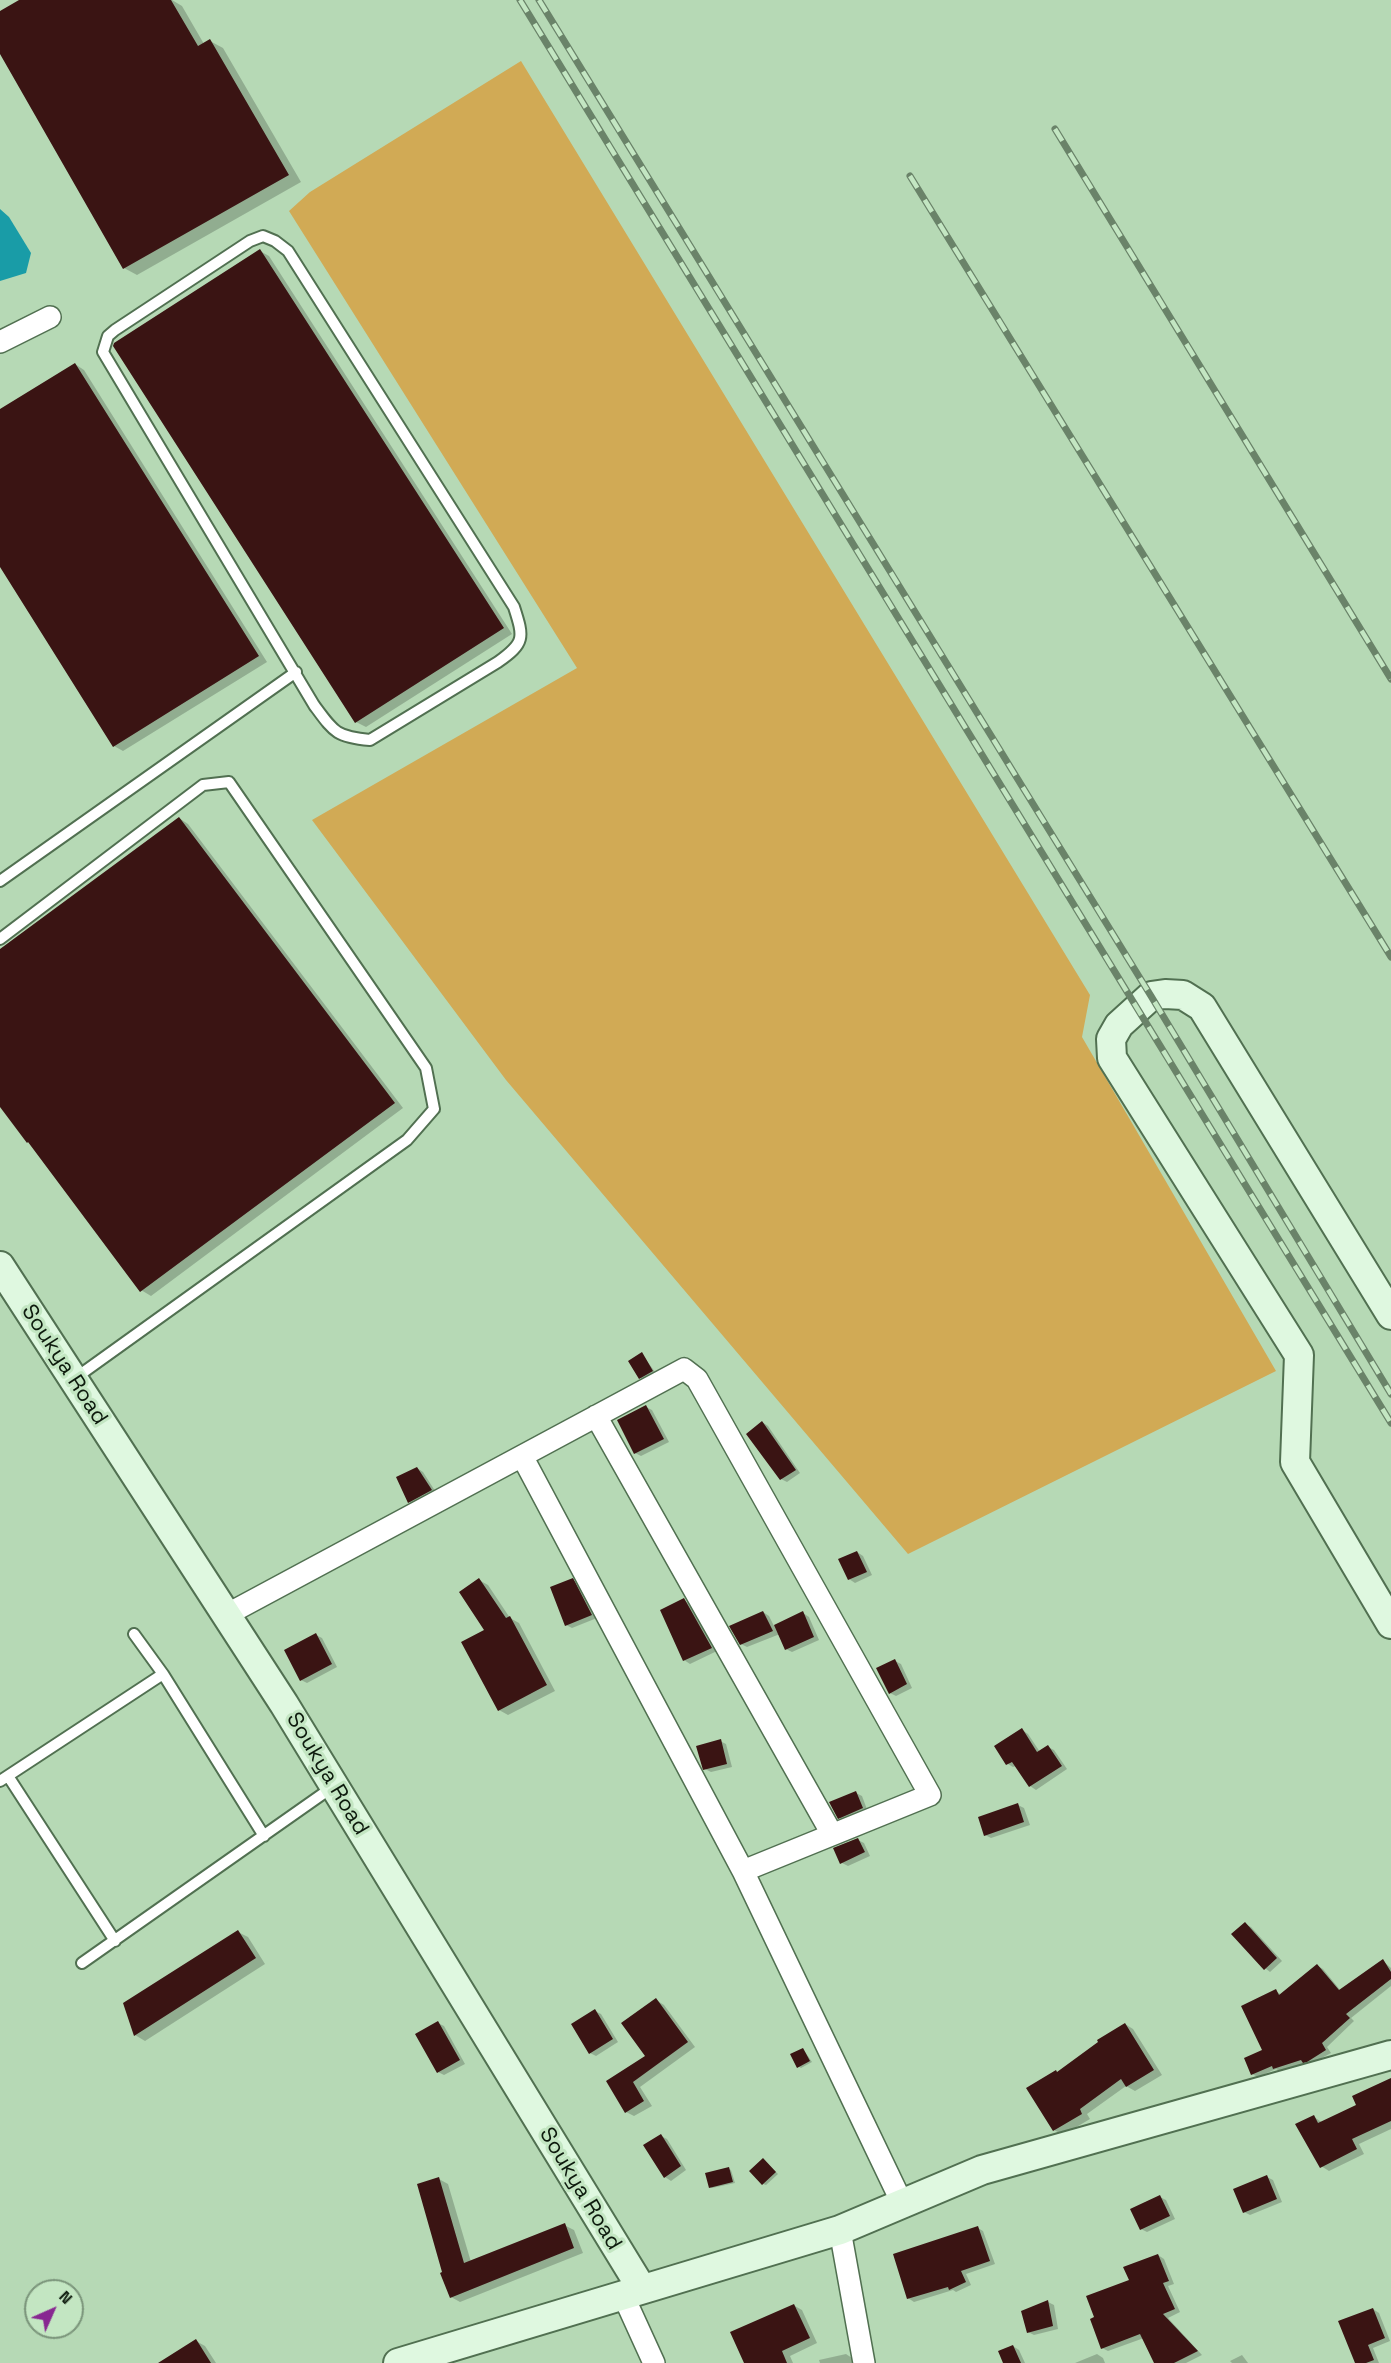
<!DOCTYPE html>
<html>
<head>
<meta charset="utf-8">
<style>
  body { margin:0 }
  #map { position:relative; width:1391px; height:2363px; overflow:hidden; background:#b6d9b5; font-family:"Space Grotesk",sans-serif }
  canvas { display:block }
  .north { position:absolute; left:24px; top:2279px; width:60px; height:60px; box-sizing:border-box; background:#c3e6c2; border:2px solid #7a947a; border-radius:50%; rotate:45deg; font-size:16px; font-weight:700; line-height:24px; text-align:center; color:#0d1a0d }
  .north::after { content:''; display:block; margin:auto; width:21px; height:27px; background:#882891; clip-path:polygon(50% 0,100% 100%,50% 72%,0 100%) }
</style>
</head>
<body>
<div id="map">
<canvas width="1391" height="2363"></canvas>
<div class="north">N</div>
</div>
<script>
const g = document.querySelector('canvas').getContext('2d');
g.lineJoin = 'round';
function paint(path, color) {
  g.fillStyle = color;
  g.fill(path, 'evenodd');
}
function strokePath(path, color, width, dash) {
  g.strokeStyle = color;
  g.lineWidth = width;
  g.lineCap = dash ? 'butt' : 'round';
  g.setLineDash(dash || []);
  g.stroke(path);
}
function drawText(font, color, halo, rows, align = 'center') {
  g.font = font + ' "Space Grotesk",sans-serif';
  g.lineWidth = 6;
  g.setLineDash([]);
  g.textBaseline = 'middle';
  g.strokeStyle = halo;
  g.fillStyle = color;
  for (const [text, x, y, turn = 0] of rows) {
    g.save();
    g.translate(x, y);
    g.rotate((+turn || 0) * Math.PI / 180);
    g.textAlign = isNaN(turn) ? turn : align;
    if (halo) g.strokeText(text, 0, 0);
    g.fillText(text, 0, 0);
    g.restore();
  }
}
paint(new Path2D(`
  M521,61L1090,995L1082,1037L1276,1371L908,1554L506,1080L312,820L577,668L289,211L310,192Z`), '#d1aa55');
paint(new Path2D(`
  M0,209L9,217L31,253L26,273L0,281Z`), '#199ca7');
paint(new Path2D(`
  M22,0H172L182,6L204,44L210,41L223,48L301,182L137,275L124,268L0,51V13Z
  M260,251L269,256L512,634L366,727L356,722Z
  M75,364L84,370L267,662L123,751L114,746L0,564V411Z
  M179,818L188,824L403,1108L151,1296L141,1290L0,1103V951Z
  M642,1354L655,1372L642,1379L640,1378Z
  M646,1407L652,1410L669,1442L641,1456L635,1453Z
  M762,1422L768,1426L800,1473L787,1482L781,1479Z
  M417,1468L423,1472L437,1494L415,1505L409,1502Z
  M857,1552L863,1556L872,1575L855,1583L849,1579Z
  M479,1580L488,1585L510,1618L519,1623L555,1691L508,1715L499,1710Z
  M572,1580L578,1583L597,1618L572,1628L566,1625Z
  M684,1600L690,1604L717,1651L690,1664L684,1660Z
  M763,1612L769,1616L774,1626L803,1613L809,1617L819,1640L792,1652L786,1649L780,1634L747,1647L741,1644Z
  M316,1635L322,1638L337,1667L307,1683L301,1680Z
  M895,1661L901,1664L912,1688L896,1696L890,1693Z
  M1022,1730L1028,1734L1040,1752L1048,1747L1054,1750L1067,1769L1036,1790L1030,1786L1016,1766L1013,1767L1008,1764Z
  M720,1741L726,1744L732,1767L711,1772L705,1769Z
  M856,1793L862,1796L868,1812L845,1821L839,1818Z
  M1018,1805L1024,1808L1030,1825L991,1838L985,1835Z
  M858,1840L864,1843L870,1856L848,1866L842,1863Z
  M1245,1924L1251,1927L1282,1961L1270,1972L1265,1968Z
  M238,1932L248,1937L265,1964L145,2041L135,2035L125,2004Z
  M1383,1961L1391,1968V1986L1351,2018L1354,2021L1327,2047L1331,2053L1309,2065L1306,2063L1280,2071L1276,2069L1258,2077L1252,2074L1264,2051L1275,1991L1282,1995L1318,1966L1323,1969L1341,1991Z
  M656,2000L664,2005L695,2047L640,2087L652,2106L634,2116L626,2112L608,2082L648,2057Z
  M595,2011L601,2014L618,2042L596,2056L590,2053Z
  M438,2023L444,2026L465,2064L444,2075L438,2072Z
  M1125,2024L1133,2029L1162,2075L1135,2091L1126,2086L1087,2114L1090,2119L1063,2135L1054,2130L1028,2089L1058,2073Z
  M803,2049L812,2062L801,2068L798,2066Z
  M1391,2080V2129L1359,2144L1364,2154L1329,2171L1321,2166L1314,2117L1323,2123L1358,2106Z
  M661,2136L667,2139L686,2170L671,2181L665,2177Z
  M764,2160L778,2174L766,2185L763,2184Z
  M729,2169L731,2170L735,2183L712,2188L710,2187Z
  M1267,2177L1273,2180L1282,2202L1250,2215L1244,2212Z
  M439,2179L448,2184L471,2262L564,2225L574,2230L583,2253L460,2302L451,2297L444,2273Z
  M1160,2197L1166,2200L1175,2219L1147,2232L1141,2229Z
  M978,2228L983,2231L995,2264L966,2274L971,2285L956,2292L953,2290L914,2302L908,2298Z
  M1158,2255L1164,2259L1174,2284L1168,2286L1180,2312L1168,2318L1202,2355L1186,2363H1156L1144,2338L1108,2351L1102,2348L1096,2318Z
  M1048,2302L1054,2305L1058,2329L1034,2335L1028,2332Z
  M793,2305L802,2310L817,2343L790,2356L793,2363H746Z
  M1373,2309L1379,2313L1390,2341L1373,2348L1379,2363H1356Z
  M196,2341L205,2346L216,2363H161Z
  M1013,2346L1019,2350L1025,2363H1005Z
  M846,2354L852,2358L853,2363H820L819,2360Z
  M1097,2354L1103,2358L1105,2363H1075Z
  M1242,2355L1248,2363H1232L1230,2361Z`), '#0003');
paint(new Path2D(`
  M19,0H171L198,46L210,39L289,175L123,269L0,54V11Z
  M260,249L504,628L355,723L113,346L114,343Z
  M75,363L259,656L113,747L0,567V409Z
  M179,817L395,1103L140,1292L28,1142L27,1143L0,1107V949Z
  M642,1352L653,1371L639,1379L628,1361Z
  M646,1405L664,1439L634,1454L617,1420Z
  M762,1421L796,1470L780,1480L746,1434Z
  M417,1467L432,1490L408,1503L396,1477Z
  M857,1551L867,1572L848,1580L838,1559Z
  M479,1578L506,1618L510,1616L547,1685L498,1711L461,1642L484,1630L459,1592Z
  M573,1578L592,1615L565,1626L550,1587Z
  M684,1598L712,1648L683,1661L660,1610Z
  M763,1611L773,1631L740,1645L729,1626Z
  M803,1611L814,1637L785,1650L774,1625Z
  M316,1633L332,1664L300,1681L284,1650Z
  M895,1659L907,1684L889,1694L876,1668Z
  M1022,1728L1037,1752L1048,1745L1062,1766L1029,1787L1012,1762L1006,1765L994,1746Z
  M721,1739L727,1764L703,1770L696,1746Z
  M856,1791L863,1808L838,1819L829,1802Z
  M1018,1803L1024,1822L984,1836L978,1817Z
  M858,1838L865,1852L840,1864L833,1848Z
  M1245,1922L1277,1958L1264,1970L1231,1934Z
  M238,1930L256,1958L134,2036L123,2003Z
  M1383,1959L1391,1972V1979L1346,2014L1350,2018L1322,2043L1326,2050L1307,2062L1303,2063L1301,2060L1273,2069L1272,2066L1251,2075L1244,2058L1262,2050L1241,2006L1276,1989L1279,1995L1317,1964L1339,1990Z
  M656,1998L688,2042L633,2082L644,2101L625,2113L606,2081L645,2056L621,2023Z
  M595,2009L613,2039L589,2054L571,2024Z
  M438,2021L460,2060L437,2073L415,2034Z
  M1125,2023L1154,2070L1126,2087L1121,2079L1080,2109L1082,2114L1053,2131L1026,2088L1056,2070L1057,2072L1098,2042L1097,2040Z
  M803,2048L810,2061L797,2068L790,2054Z
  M1391,2078V2121L1352,2139L1357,2149L1320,2168L1295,2124L1314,2115L1318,2123L1356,2105L1352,2096Z
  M661,2134L681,2166L664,2178L643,2145Z
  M763,2158L776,2172L762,2185L749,2171Z
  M729,2167L733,2182L709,2188L705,2173Z
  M1267,2175L1277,2199L1243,2213L1233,2189Z
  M439,2177L464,2263L565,2223L574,2248L450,2298L440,2273L442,2272L417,2184Z
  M1160,2195L1170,2216L1140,2230L1130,2209Z
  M978,2226L990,2261L961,2271L966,2282L949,2290L948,2287L907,2299L893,2254Z
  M1158,2254L1169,2281L1163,2283L1175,2309L1163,2314L1198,2351L1174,2363H1154L1140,2334L1101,2349L1090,2319L1094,2317L1086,2296L1129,2280L1123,2267Z
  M1048,2300L1053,2326L1027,2333L1021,2311Z
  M794,2304L810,2338L782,2351L787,2363H744L730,2332Z
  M1373,2308L1385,2338L1368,2345L1374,2360L1366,2363H1355L1338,2321Z
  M196,2339L211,2363H158Z
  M1013,2345L1021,2363H1003L998,2351Z`), '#3a1413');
const service = new Path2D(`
  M263,236L275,241L288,251L514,607C524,638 525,643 498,662L370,740C336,737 334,732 314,705L103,352L108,336L115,330L250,241Z
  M0,881L296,672
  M0,939L203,785L229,782L426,1068L434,1109L407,1140L74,1379
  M134,1634L163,1674
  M8,1776L115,1941
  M0,1781L163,1674L264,1836
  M82,1963L334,1786`);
const minor = new Path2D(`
  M0,342L50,317
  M596,1416L832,1834
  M522,1456L743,1871
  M226,1615L684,1369L697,1379L930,1795L743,1871L902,2203
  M840,2230L864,2363
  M623,2295L654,2363`);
const secondary = new Path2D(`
  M0,1266L284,1704L642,2289
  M1391,1315L1202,1007L1183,995L1165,994L1151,996L1119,1025L1111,1039L1112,1058L1299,1355L1295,1462L1391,1624
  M398,2363L840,2230L982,2170L1391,2055`);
strokePath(service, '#517051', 14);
strokePath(minor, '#517051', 24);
strokePath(secondary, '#517051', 32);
strokePath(service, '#fff', 10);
strokePath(minor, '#fff', 21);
strokePath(secondary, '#dff8e0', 28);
const rail = new Path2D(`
  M520,0L1391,1423
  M539,0L1151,996L1391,1394
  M1055,129L1391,679
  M910,176L1391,957`);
strokePath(rail, '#6a8369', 7);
strokePath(rail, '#c3e6c2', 4.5, [14]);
drawText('22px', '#0d1a0d', '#c3e6c2', [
  ["Soukya Road",64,1365,57],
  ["Soukya Road",327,1774,59],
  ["Soukya Road",580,2189,59]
]);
</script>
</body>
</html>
